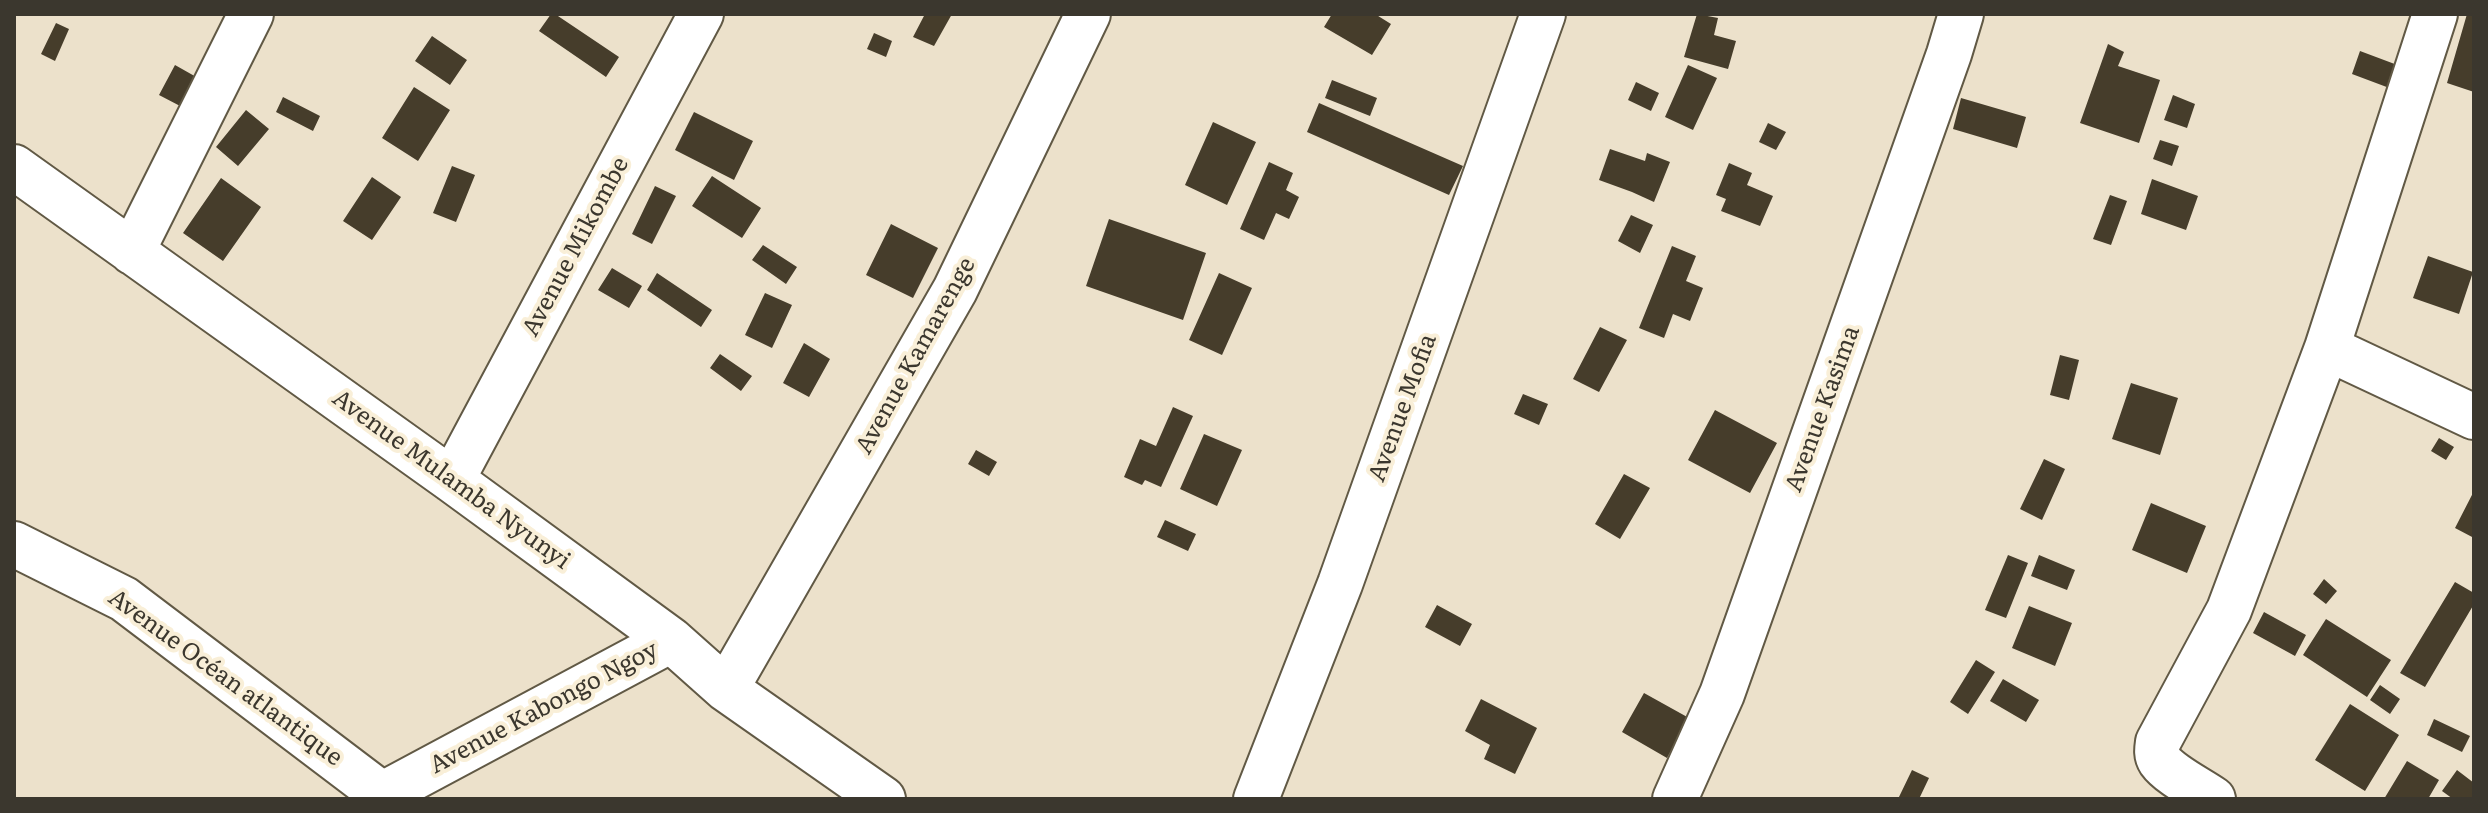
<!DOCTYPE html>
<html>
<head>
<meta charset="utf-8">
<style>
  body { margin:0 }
  #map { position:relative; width:2488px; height:813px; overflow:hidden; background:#ece1cb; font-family:Literata,serif }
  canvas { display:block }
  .frame { position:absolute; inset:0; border:16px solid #3b372e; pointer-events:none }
</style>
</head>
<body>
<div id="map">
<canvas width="2488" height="813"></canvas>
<div class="frame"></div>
</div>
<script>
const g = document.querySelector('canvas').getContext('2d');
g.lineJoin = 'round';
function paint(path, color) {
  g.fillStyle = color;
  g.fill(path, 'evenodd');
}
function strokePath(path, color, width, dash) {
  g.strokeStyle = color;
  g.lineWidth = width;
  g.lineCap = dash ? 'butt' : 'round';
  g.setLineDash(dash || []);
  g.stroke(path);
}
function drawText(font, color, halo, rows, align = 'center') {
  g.font = font + ' Literata,serif';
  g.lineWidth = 8;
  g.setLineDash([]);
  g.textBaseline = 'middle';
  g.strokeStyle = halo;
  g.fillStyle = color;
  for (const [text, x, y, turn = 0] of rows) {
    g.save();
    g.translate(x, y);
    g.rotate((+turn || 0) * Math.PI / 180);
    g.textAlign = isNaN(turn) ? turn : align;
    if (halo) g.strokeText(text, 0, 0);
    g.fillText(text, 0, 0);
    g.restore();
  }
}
paint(new Path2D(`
  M551,14H555L619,57L606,77L539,31Z
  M925,14H952L934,46L913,37Z
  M1332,14H1375L1391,24L1372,55L1324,27Z
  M1697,14L1718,18L1714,35L1736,41L1728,69L1684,57Z
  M2467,14H2474V92L2447,83Z
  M56,23L69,29L55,61L41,54Z
  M874,33L892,41L886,57L867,49Z
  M432,36L467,60L450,85L415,61Z
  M2108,44L2124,52L2118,66L2160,80L2139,143L2080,123Z
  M2360,51L2400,66L2392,89L2352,74Z
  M175,65L198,78L182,107L159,95Z
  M1688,65L1717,78L1693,130L1665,117Z
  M1332,80L1377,98L1370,116L1325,98Z
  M1636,82L1659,93L1651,111L1628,100Z
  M414,87L450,110L418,161L382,138Z
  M2173,95L2195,104L2187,128L2164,120Z
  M283,97L320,116L313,131L276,112Z
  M1961,98L2026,117L2017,148L1953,129Z
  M1319,103L1463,166L1449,195L1307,132Z
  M246,110L269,129L238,166L216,147Z
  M694,112L753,141L734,180L675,150Z
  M1213,122L1256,142L1227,205L1185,185Z
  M1768,123L1786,132L1776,150L1759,142Z
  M2160,140L2179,146L2172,166L2153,159Z
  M1610,149L1645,161L1647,153L1670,162L1654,202L1632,192L1599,180Z
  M1269,162L1293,173L1286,190L1299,197L1289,219L1276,213L1264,240L1240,229Z
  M1729,163L1752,173L1747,185L1773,196L1760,226L1721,211L1726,199L1716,195Z
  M452,166L475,175L456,222L433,213Z
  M712,176L761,208L742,238L692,206Z
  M372,177L401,197L372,240L343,221Z
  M221,178L261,207L223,261L183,233Z
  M2152,179L2198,196L2186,230L2141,214Z
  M655,186L676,196L652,244L632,234Z
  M2110,195L2127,201L2111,245L2093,239Z
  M1631,215L1653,225L1640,253L1618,241Z
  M1109,219L1206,253L1183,320L1086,286Z
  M891,224L938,248L913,298L866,275Z
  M763,245L797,267L786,284L752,260Z
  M1672,246L1696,256L1686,281L1703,288L1690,321L1673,314L1664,338L1639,328Z
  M2428,256L2473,272L2459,314L2413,298Z
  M612,268L642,286L629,308L598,290Z
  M657,273L712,310L701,327L647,290Z
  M1219,273L1252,288L1222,355L1189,340Z
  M765,293L792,305L772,348L745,335Z
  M1600,327L1627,340L1599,392L1573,379Z
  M804,343L830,359L809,397L783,383Z
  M720,354L752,376L741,391L710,368Z
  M2060,355L2079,360L2069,400L2050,395Z
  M2131,383L2178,398L2160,455L2112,439Z
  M1523,394L1548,404L1539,425L1514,414Z
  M1173,407L1193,416L1161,487L1145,480L1142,485L1124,477L1140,439L1156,446Z
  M1715,410L1777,443L1750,493L1688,460Z
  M1204,434L1242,450L1217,506L1180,489Z
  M2439,438L2454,447L2446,460L2431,451Z
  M976,450L997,462L989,476L968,464Z
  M2044,459L2065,469L2042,520L2020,509Z
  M1624,474L1650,488L1620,539L1595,524Z
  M2474,491V538L2455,528Z
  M2151,503L2206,526L2187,573L2132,550Z
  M1165,520L1196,534L1188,551L1157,537Z
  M2008,555L2028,563L2006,618L1985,610Z
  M2039,555L2075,570L2067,590L2031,576Z
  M2324,579L2337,591L2326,604L2313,594Z
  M2455,582L2474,593V604L2425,687L2400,673Z
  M1437,605L1472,624L1460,646L1425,627Z
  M2029,606L2072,623L2055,666L2012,648Z
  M2264,612L2306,635L2295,656L2253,633Z
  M2326,619L2391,660L2367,697L2303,655Z
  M1976,660L1995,672L1968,714L1950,702Z
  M2003,679L2039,700L2026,722L1990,701Z
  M2380,685L2400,699L2390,714L2370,700Z
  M1644,693L1689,718L1667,758L1622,732Z
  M1481,699L1537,728L1515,774L1484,759L1490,745L1465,731Z
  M2350,704L2399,735L2365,791L2315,760Z
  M2434,719L2470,736L2462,752L2427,735Z
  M2407,761L2439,780L2428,799H2403L2399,797L2398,799H2384Z
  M1912,770L1929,778L1919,799H1898Z
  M2457,770L2474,783V799H2453L2442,791Z`), '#463d2b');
const minor = new Path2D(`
  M14,167L452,480L671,640L726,689L883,799
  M132,252L251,14
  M2327,348L2474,417
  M452,480L701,14
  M14,544L124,599L388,799
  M726,689L955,290L1088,14
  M374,799L671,640
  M1256,799L1340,584L1543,14
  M1675,799L1722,694L1949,54L1961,14
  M2213,799C2199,789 2170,775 2160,761C2156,755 2157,749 2158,742L2229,610L2327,348L2435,14`);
strokePath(minor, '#615945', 48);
strokePath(minor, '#fff', 44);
drawText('24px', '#3b372e', '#f9efd8', [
  ["Avenue Mikombe",576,247,-62],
  ["Avenue Kamarenge",916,356,-61],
  ["Avenue Mofia",1403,408,-70],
  ["Avenue Kasima",1823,409,-70],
  ["Avenue Mulamba Nyunyi",451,480,36],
  ["Avenue Océan atlantique",225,678,36],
  ["Avenue Kabongo Ngoy",544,708,-28]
]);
</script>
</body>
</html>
